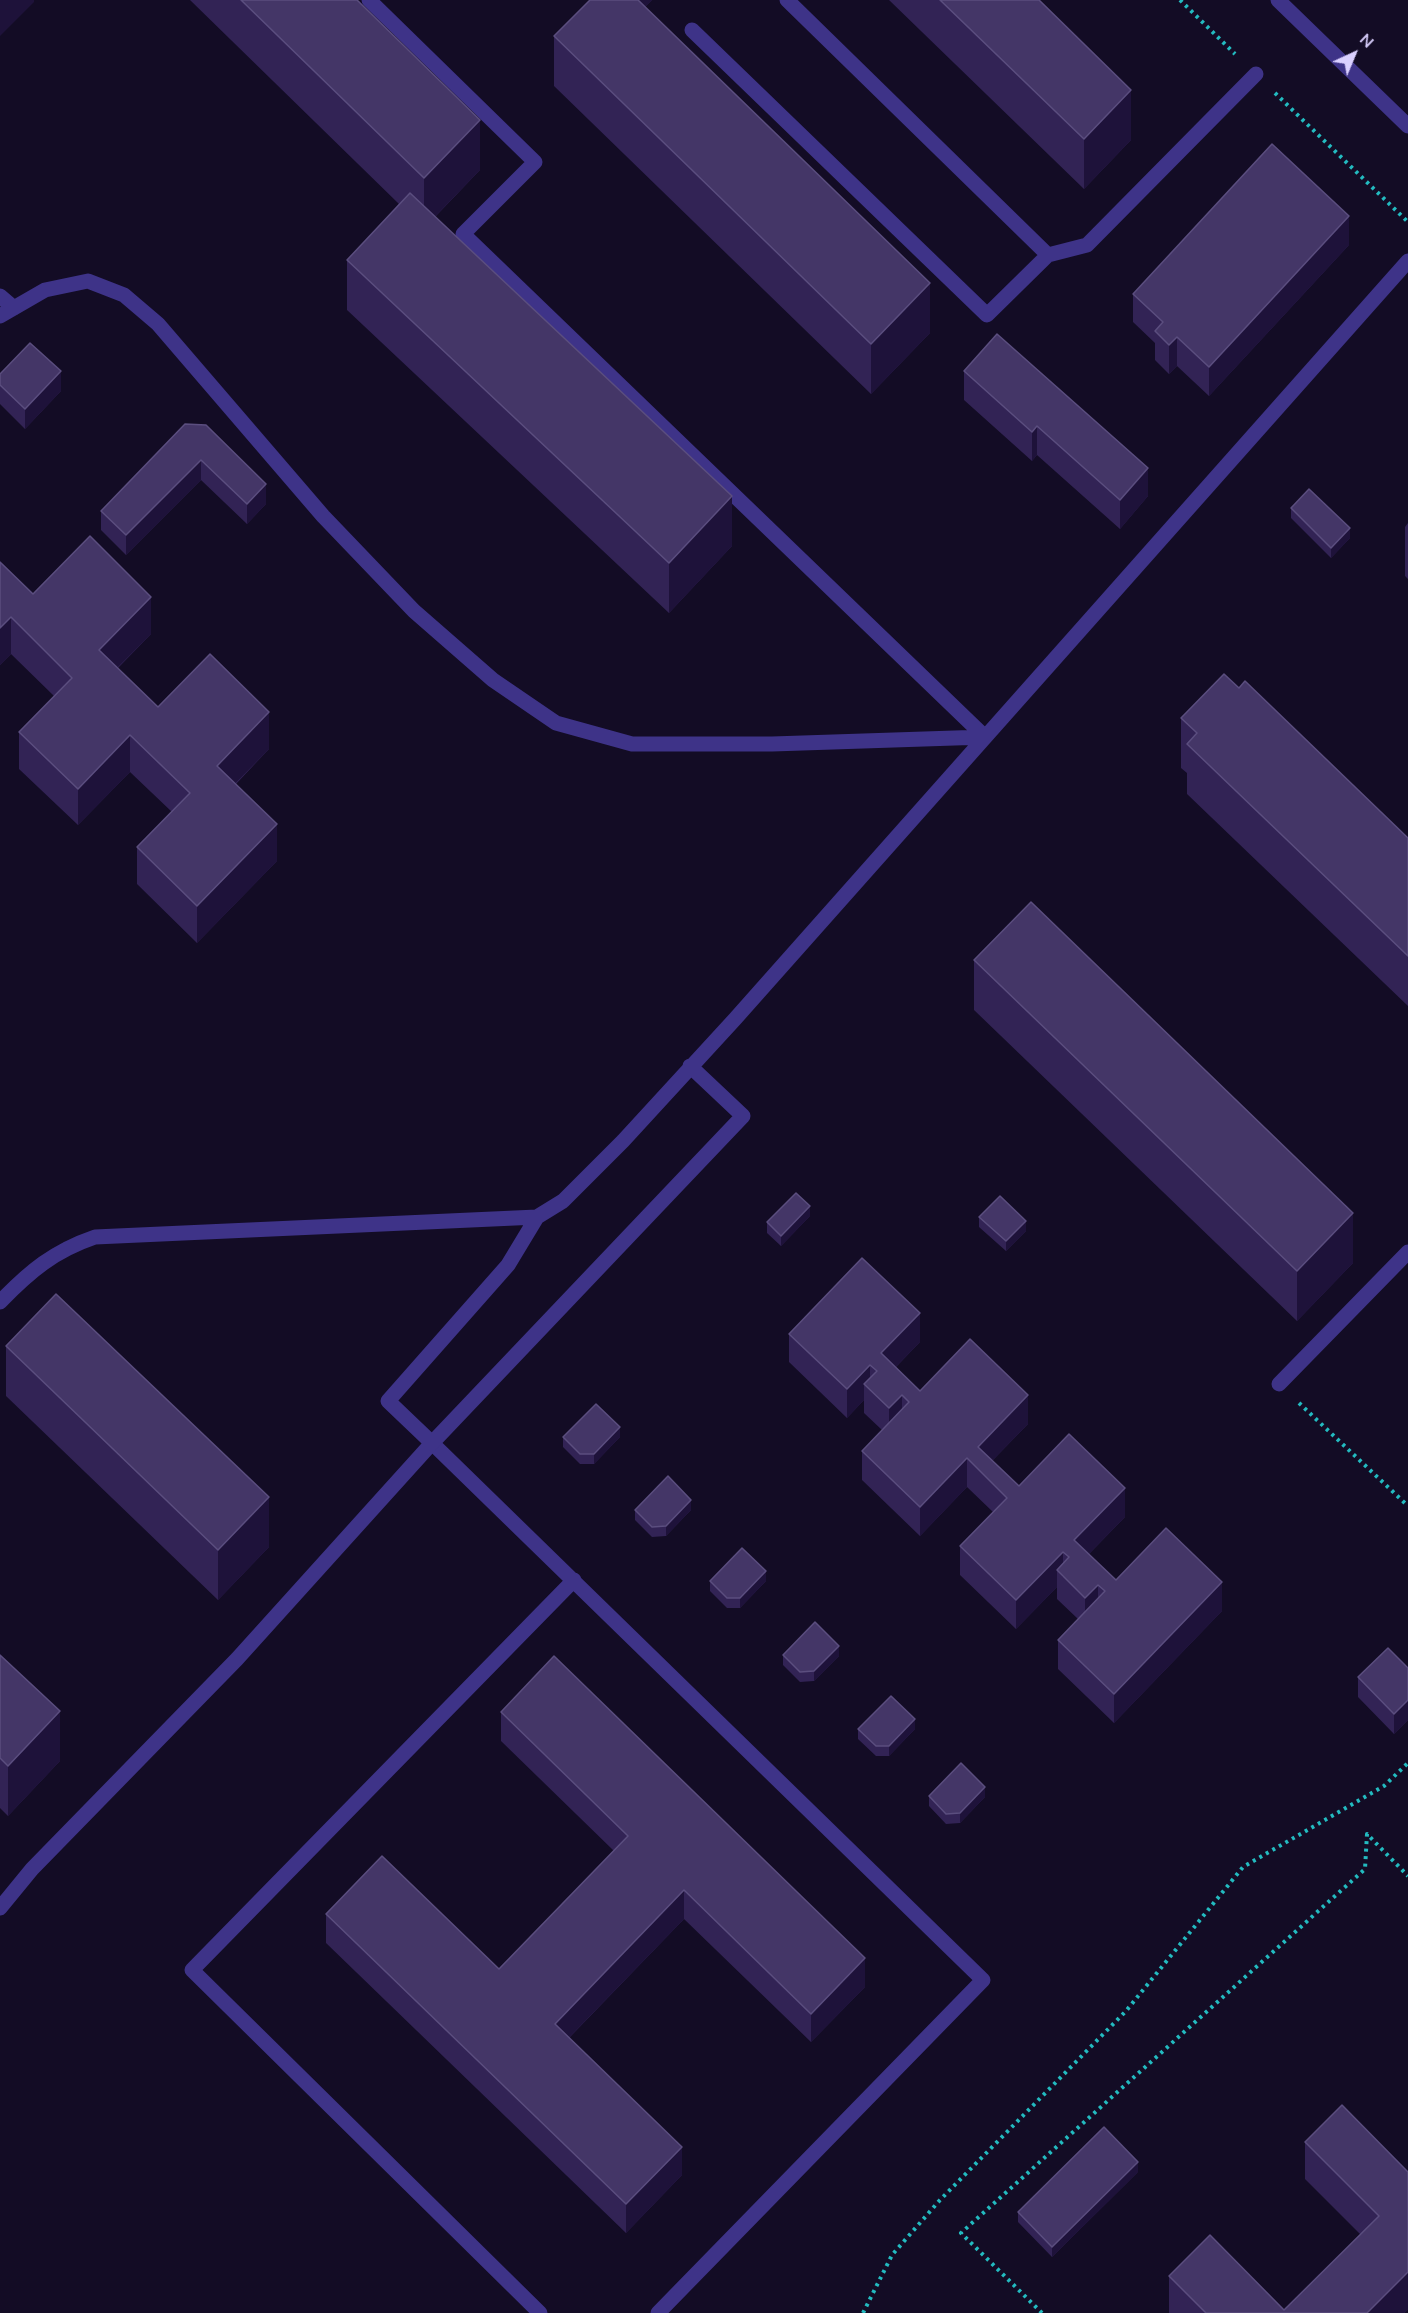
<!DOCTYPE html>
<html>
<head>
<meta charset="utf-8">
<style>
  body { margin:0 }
  #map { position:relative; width:1408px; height:2313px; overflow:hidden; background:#130c25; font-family:"Nunito Sans",sans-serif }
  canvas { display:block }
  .north { position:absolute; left:1324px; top:24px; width:60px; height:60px; -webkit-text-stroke:4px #130c25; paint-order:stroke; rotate:44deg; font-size:16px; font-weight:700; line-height:24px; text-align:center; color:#dad0ff }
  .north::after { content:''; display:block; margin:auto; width:21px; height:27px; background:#dad0ff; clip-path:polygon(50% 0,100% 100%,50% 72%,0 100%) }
</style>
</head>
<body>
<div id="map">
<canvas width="1408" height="2313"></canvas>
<div class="north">N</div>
</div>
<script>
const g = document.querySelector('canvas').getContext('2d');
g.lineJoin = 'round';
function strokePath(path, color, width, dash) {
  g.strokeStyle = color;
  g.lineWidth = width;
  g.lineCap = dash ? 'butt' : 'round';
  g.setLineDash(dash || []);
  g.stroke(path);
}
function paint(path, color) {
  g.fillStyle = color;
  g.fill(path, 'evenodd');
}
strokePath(new Path2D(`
  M1180,0L1235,54
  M1275,93L1408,222
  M1299,1403L1408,1506
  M863,2313L892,2255L940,2200L1126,2011L1243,1867L1384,1786L1408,1763
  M1042,2313L961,2233L1365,1869L1367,1834L1408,1876`), '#23bbc0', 4, [3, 4.5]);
strokePath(new Path2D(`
  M432,1443L983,1980L658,2313
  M540,2313L192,1970L574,1580`), '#3e3388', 15);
strokePath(new Path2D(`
  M369,0L535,162L463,234L985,737
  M787,0L1048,255L1087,245L1256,74
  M692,30L987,315L1048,255
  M0,296L14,308
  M0,316L45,290L88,281L124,295L158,324L323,516L414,611L493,680L556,723L632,744H772L985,737
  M0,1302C30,1271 54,1251 95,1237L537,1217L563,1201L623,1141L735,1019L1408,261
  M1279,1384L1408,1252
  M432,1443L388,1401L508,1265L537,1217
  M0,1908L32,1869L237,1659L432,1443L743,1116L690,1066`), '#3e3388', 15);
strokePath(new Path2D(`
  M1278,0L1408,126`), '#3e3388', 15);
paint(new Path2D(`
  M190,0H357L480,170L435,217L732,546L669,613L347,310V260L399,204Z
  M590,0H652L645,7L930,333L871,394L554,86V36Z
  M889,0H1039L1131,140L1084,189Z
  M1349,245L1209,396L1177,366L1169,374L1155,360V343L1133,322V294Z
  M964,371L1148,496L1120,529L1037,455L1032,461L964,400Z
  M0,374L61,391L25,429L0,404Z
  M185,424L266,504L247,524L201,480L126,555L101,530V511Z
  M1291,508L1350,538L1331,558L1291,518Z
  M1408,523V579L1405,576V527Z
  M0,562L33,594L151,634L118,668L158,707L269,749L236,784L277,861L197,943L137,884V847L172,812L130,772L78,825L19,769V732L54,696L11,654L0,665Z
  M1239,688L1408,838V1006L1187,794V773L1181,768V718Z
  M974,960L1353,1263L1297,1321L974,1010Z
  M810,1216L781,1246L767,1233V1222Z
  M979,1217L1026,1231L1006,1251L979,1227Z
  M789,1334L920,1342L896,1367L920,1391L1028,1424L992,1461L1019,1486L1125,1517L1089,1554L1116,1580L1222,1611L1114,1723L1058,1669V1640L1078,1619L1057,1599V1587L1016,1629L960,1575V1546L993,1512L967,1487L920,1536L862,1480V1451L882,1430L864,1413V1400L847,1418L789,1362Z
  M6,1346L269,1547L218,1600L6,1396Z
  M563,1437H620L594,1464H580L563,1447Z
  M635,1510H691L666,1536L652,1537L635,1520Z
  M710,1581H766L740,1608H727L710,1591Z
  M0,1655L60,1761L8,1816L0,1808Z
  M783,1655L839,1656L814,1681L800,1682L783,1665Z
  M1408,1668V1720L1394,1734L1358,1697V1677Z
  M501,1712L865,1987L811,2042L684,1919L569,2038L682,2175L626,2233L326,1943V1914L499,1969L614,1851L501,1741Z
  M858,1729H915L889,1756H876L858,1739Z
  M929,1796L985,1797L960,1823L946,1824L929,1806Z
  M1305,2142L1408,2172V2309L1404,2313H1169V2276L1284,2310L1361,2235L1305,2179Z
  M1138,2172L1052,2257L1018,2222V2212Z`), '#322355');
paint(new Path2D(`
  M0,0H34V2L0,36Z
  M633,0H652L633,20Z
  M1131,90V140L1084,189V139Z
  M480,120V170L424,228V178Z
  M1349,216V245L1209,396V367Z
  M930,283V333L871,394V344Z
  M1177,337V366L1169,374V345Z
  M61,371V391L25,429V409Z
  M1037,426V455L1032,461V432Z
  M201,460V480L126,555V535Z
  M1148,468V496L1120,529V500Z
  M266,484V504L247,524V504Z
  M732,496V546L669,613V563Z
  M1350,528V538L1331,558V548Z
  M151,597V634L99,686V650Z
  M11,617V654L0,665V628Z
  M269,712V749L217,802V766Z
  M130,735V772L78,825V789Z
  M277,824V861L197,943V906Z
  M810,1206V1216L781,1246V1236Z
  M1353,1213V1263L1297,1321V1271Z
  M1026,1221V1231L1006,1251V1241Z
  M920,1313V1342L881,1382V1353Z
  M870,1365V1390L864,1384V1400L847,1418V1389Z
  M902,1395V1424L889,1437V1408Z
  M1028,1395V1424L981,1472L978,1447Z
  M620,1427V1437L594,1464V1454Z
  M967,1458V1487L920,1536V1507Z
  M1125,1488V1517L1074,1569V1540Z
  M269,1497V1547L218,1600V1550Z
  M691,1500V1510L666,1536V1526Z
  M1063,1552V1577L1057,1570V1587L1016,1629V1600Z
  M766,1571V1581L740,1608V1598Z
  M1222,1582V1611L1114,1723V1694Z
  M1098,1585V1614L1085,1627V1598Z
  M839,1646V1656L814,1681V1671Z
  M1408,1700V1720L1394,1734V1714Z
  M60,1711V1761L8,1816V1766Z
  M915,1719V1729L889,1756V1746Z
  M985,1787V1797L960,1823V1813Z
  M684,1890V1919L555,2052V2024Z
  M865,1958V1987L811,2042V2014Z
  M682,2147V2175L626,2233V2204Z
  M1138,2162V2172L1052,2257V2247Z
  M1408,2272V2309L1404,2313H1367Z`), '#1e123a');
const building = new Path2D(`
  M241,0H357L480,120L424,178Z
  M590,0H638L930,283L871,344L554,36Z
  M940,0H1039L1131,90L1084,139Z
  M1272,144L1349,216L1209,367L1177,337L1169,345L1155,331L1163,322L1133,294Z
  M410,193L732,496L669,563L347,260Z
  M997,334L1148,468L1120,500L1037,426L1032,432L964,371Z
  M30,343L61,371L25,409L0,385V374Z
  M185,424L206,425L266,484L247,504L201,460L126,535L101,511Z
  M1309,489L1350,528L1331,548L1291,508Z
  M90,536L151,597L99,650L158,707L210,654L269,712L217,766L277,824L197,906L137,847L190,793L130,735L78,789L19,732L72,678L11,617L0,628V562L33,594Z
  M1224,674L1239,688L1245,681L1408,838V956L1187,744L1197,733L1181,718Z
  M1031,902L1353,1213L1297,1271L974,960Z
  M796,1193L810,1206L781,1236L767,1222Z
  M1000,1196L1026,1221L1006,1241L979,1217Z
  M862,1258L920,1313L881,1353L920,1391L970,1339L1028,1395L978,1447L1019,1486L1069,1434L1125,1488L1074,1540L1116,1580L1166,1528L1222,1582L1114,1694L1058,1640L1105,1591L1098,1585L1085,1598L1057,1570L1069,1557L1063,1552L1016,1600L960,1546L1007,1498L967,1458L920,1507L862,1451L909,1402L902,1395L889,1408L864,1384L877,1371L870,1365L847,1389L789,1334Z
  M56,1294L269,1497L218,1550L6,1346Z
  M596,1404L620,1427L594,1454H580L563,1437Z
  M668,1476L691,1500L666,1526L652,1527L635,1510Z
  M742,1548L766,1571L740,1598H727L710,1581Z
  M815,1622L839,1646L814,1671L800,1672L783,1655Z
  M1388,1648L1408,1668V1700L1394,1714L1358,1677Z
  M0,1655L60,1711L8,1766L0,1758Z
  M554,1656L865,1958L811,2014L684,1890L555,2024L682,2147L626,2204L326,1914L382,1856L499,1969L628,1836L501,1712Z
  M891,1696L915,1719L889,1746H876L858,1729Z
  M961,1763L985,1787L960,1813L946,1814L929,1796Z
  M1342,2105L1408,2172V2272L1367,2313H1206L1169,2276L1210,2235L1284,2310L1379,2216L1305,2142Z
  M1104,2127L1138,2162L1052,2247L1018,2212Z`);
paint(building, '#443667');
strokePath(building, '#5b4e7f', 1.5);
</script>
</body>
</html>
